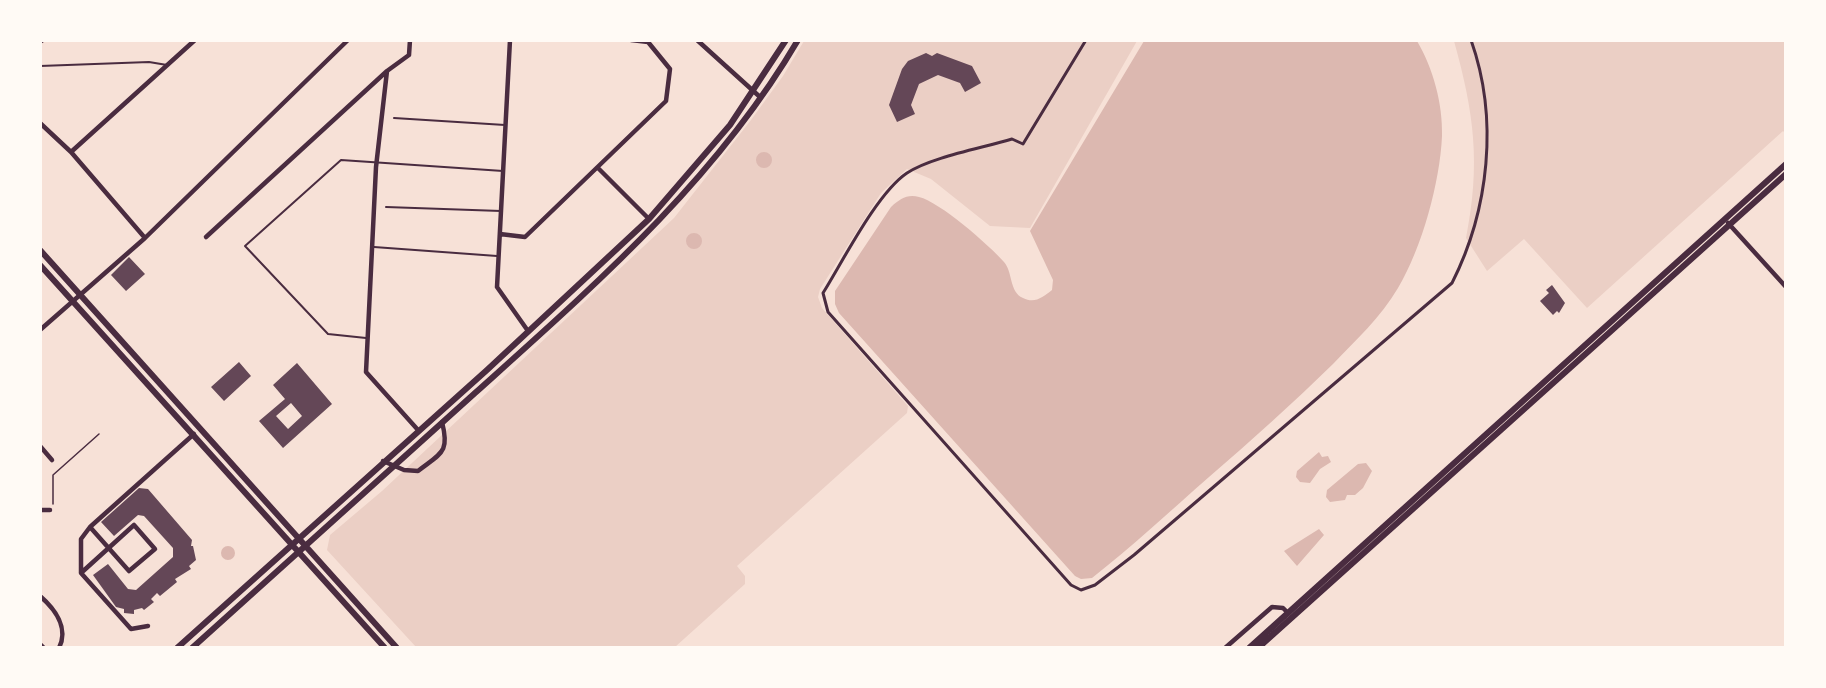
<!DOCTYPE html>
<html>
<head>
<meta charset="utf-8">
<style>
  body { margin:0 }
  #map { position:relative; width:1826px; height:688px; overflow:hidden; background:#f7e1d7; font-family:"Times New Roman",serif }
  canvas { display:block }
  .frame { position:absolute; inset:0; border:42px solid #fffaf5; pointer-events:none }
</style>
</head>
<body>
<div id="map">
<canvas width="1826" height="688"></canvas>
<div class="frame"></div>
</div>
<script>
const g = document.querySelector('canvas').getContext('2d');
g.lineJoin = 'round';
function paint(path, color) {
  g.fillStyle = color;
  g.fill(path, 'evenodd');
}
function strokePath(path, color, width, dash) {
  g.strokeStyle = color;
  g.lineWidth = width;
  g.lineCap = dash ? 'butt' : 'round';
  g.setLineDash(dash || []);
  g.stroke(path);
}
paint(new Path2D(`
  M804,41H1137L1030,228L990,226L931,179L907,169L881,193L820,289L818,297L822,308L908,406L907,413L737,566L745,576V584L675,647H416L327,550L330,535L382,491L674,218L751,120L783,76Z
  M1454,41H1785V133L1783,131L1587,308L1524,239L1487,271L1466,238C1481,163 1474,113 1454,41Z`), '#ebcfc5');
paint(new Path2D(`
  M1417,41C1433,68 1443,104 1442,136C1440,182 1422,248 1398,288C1381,317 1356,340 1333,364C1293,403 1252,440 1209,477C1170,511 1133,546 1092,578L1081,579L1075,576L839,313L835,304V291L891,207C900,199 907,194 919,197C940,202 989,245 1004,262C1013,272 1009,292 1023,298C1035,304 1043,297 1052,290L1053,280L1030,231L1144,41Z
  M756 160a8 8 0 1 1 16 0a8 8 0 1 1-16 0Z
  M686 241a8 8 0 1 1 16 0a8 8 0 1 1-16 0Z
  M1319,452L1322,457L1328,456L1331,462L1320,469L1310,483L1300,482L1296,477L1297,471Z
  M1366,463L1372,471L1363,488L1355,495H1347L1345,500L1330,502L1326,497L1327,490L1358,464Z
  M1319,529L1324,535L1297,566L1284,551Z
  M221 553a7 7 0 1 1 14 0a7 7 0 1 1-14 0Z`), '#dcb8b0');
paint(new Path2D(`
  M926,53L932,56L937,53L972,66L981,83L965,92L960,83L938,75L919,84L911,105L915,114L897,122L889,105L902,69L908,61Z
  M129,257L145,274L126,291L111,275Z
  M1552,285L1565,303L1559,313L1557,311L1553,315L1540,301L1549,293L1546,290Z
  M239,362L251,376L224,401L211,387Z
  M297,363L332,404L283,448L259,421L285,399L273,385ZM291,403L302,416L288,429L276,416Z
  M139,488L148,489L192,540L191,546H193L196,560L189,566L191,569L175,579L177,582L160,596L157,593L151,599L154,602L144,610L142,608L134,610V614L124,613V609L116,607L93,575L108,564L128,589L136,590L173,557V548L144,516L138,515L114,536L101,522Z`), '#644757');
strokePath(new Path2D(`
  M53,504V475L99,434`), '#4a2c40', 1.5);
strokePath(new Path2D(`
  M40,66L149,62L167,65
  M394,118L505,125
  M386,207L501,211
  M374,247L497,256
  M366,338L328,334L245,246L341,160L503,171`), '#4a2c40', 2);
strokePath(new Path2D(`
  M1086,40L1023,144L1012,139C983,148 931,157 907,173C877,193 843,261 823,293L828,312L1071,585L1081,590L1095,585L1134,555L1452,283C1489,210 1499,119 1471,40`), '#4a2c40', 3);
strokePath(new Path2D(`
  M510,40L497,287L528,331
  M697,40L760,97
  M40,42L43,40
  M387,71L376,167L366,372L418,430
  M40,123L71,152L145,238
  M71,152L195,40
  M598,168L649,219
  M1728,223L1786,287
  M500,234L525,237L666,101L670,69L648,42L631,40
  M206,237L387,71L409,55L410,40
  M40,330L145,238L348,40
  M40,446L52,460
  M383,461L404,470L418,471C441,453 450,453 442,422
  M40,510H50
  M90,527L81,539V573L131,629L148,626
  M81,573L134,525L155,549L129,571L90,527L194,434
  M40,596C55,609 69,628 59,648
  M40,644L44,648
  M1225,648L1272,607L1283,608L1288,613`), '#4a2c40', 4.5);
strokePath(new Path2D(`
  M40,250L397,648
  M40,265L385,648
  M177,648L487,370L649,219L730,125L786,40
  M192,648C286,563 380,478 475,393C594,286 716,180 798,40
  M1249,648L1786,164
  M1258,648L1786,174`), '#4a2c40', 6);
</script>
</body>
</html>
